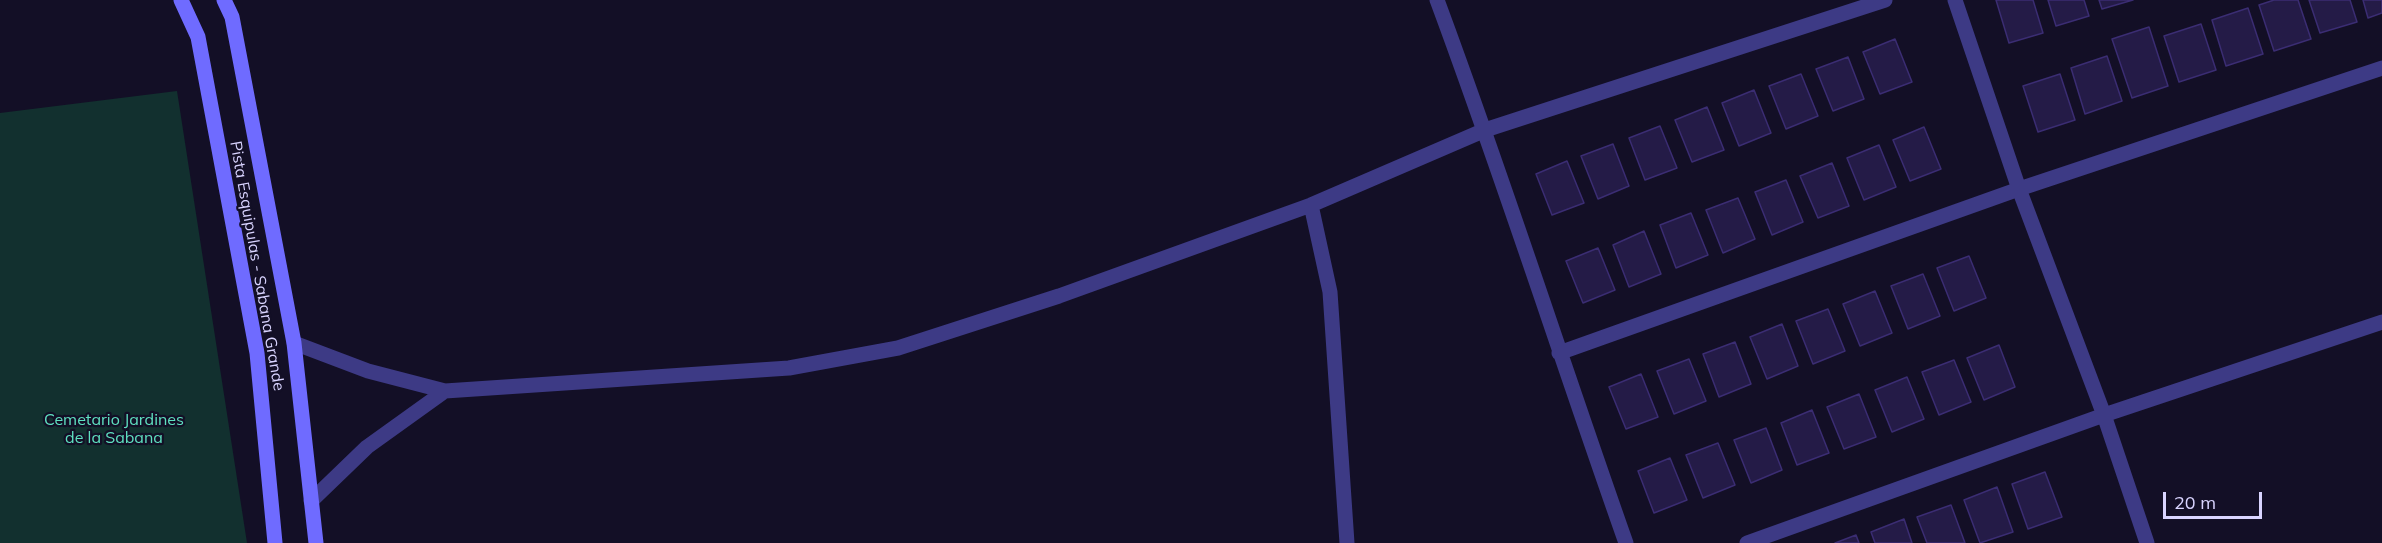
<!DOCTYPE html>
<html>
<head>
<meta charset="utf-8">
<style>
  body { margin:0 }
  #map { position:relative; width:2382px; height:543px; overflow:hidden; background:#130f26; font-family:Mulish,sans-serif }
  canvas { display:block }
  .scale { position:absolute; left:2163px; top:492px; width:99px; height:27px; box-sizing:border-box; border:3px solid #d9d4ff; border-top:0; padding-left:8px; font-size:18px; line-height:21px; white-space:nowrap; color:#d9d4ff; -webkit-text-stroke:4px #130f26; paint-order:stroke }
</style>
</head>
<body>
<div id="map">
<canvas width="2382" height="543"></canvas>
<div class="scale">20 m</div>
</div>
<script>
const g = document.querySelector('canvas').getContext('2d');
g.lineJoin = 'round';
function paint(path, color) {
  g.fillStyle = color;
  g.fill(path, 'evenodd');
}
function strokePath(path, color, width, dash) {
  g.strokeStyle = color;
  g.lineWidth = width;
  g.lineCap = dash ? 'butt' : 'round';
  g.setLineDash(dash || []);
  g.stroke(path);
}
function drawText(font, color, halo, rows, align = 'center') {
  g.font = font + ' Mulish,sans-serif';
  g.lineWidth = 4.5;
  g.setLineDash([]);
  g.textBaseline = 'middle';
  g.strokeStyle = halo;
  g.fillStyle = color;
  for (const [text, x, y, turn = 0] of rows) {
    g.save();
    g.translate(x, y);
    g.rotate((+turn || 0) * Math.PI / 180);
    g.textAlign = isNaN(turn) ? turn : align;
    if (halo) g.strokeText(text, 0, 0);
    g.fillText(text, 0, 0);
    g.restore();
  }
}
paint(new Path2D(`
  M177,91L247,543H0V113Z`), '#12302f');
const building = new Path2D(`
  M1996,0H2033L2043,33L2009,43Z
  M2048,0H2084L2089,16L2056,26Z
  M2099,0H2133L2102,9Z
  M2274,0H2298L2311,39L2274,51L2259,5Z
  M2309,0H2350L2357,22L2320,33Z
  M2363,0H2382V13L2368,18Z
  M2248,8L2263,54L2226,66L2212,20Z
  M2201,24L2216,70L2179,82L2164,36Z
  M2149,27L2168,86L2132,98L2112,39Z
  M1895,39L1912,82L1880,94L1863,52Z
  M2107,56L2122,101L2085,114L2071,68Z
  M1848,57L1864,99L1833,111L1816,69Z
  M1801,74L1818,116L1786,129L1769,86Z
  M2060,74L2075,120L2038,132L2023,86Z
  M1754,90L1771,133L1739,146L1722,103Z
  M1707,107L1724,150L1692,162L1675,120Z
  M1660,126L1677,168L1645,180L1629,138Z
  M1924,127L1941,169L1910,181L1893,140Z
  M1613,144L1629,186L1598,199L1581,156Z
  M1879,145L1896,187L1864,200L1847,158Z
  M1567,161L1584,203L1552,215L1536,174Z
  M1832,163L1849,206L1818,218L1800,176Z
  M1786,180L1803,222L1772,235L1755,192Z
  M1738,198L1755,239L1723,253L1706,210Z
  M1691,213L1708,255L1676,268L1660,225Z
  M1644,231L1661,274L1629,287L1613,245Z
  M1598,248L1615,290L1583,303L1566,261Z
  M1969,256L1986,298L1954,311L1937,268Z
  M1923,274L1940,316L1908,329L1891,286Z
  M1875,291L1892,333L1860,346L1843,304Z
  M1828,309L1845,351L1813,364L1796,321Z
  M1782,324L1798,366L1767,379L1750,337Z
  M1735,342L1751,384L1719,397L1703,354Z
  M1999,345L2015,387L1984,400L1967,358Z
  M1689,359L1706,401L1674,414L1657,371Z
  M1954,360L1971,402L1939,415L1922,372Z
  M1641,374L1658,417L1626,429L1609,387Z
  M1907,377L1924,419L1892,432L1875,390Z
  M1859,394L1876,437L1844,449L1827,407Z
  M1812,410L1829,453L1797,465L1781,423Z
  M1766,428L1782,470L1751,483L1734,440Z
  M1718,443L1735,485L1703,498L1686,455Z
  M1670,458L1687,500L1654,513L1638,471Z
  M2045,472L2062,517L2028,529L2012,484Z
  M1997,487L2013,532L1980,543L1964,500Z
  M1951,505L1965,543H1927L1917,517Z
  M1904,519L1912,543H1875L1871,532Z
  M1856,535L1859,543H1835Z`);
paint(building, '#241b47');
strokePath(building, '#3b2d73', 1.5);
strokePath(new Path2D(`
  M1437,0C1504,180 1562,362 1626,543
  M1955,0L2019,189L2104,415L2147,543
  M1311,205L1330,292L1347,543
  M294,343L368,371L445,391L789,368L898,348L1059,296L1311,205L1485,130L1885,0
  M1559,353L2019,189L2382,68
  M311,501L367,447L445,391
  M1747,543L2104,415L2382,322`), '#3d3a85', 15);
strokePath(new Path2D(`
  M181,0L198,37L257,353L275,543
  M224,0L232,17L294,343L316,543`), '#6f6bff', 15);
drawText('16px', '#d9d4ff', '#130f26', [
  ["Pista Esquipulas - Sabana Grande",257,266,80]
]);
drawText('16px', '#5fe0c0', '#130f26', [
  ["Cemetario Jardines",114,420],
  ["de la Sabana",114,438]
]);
</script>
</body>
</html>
